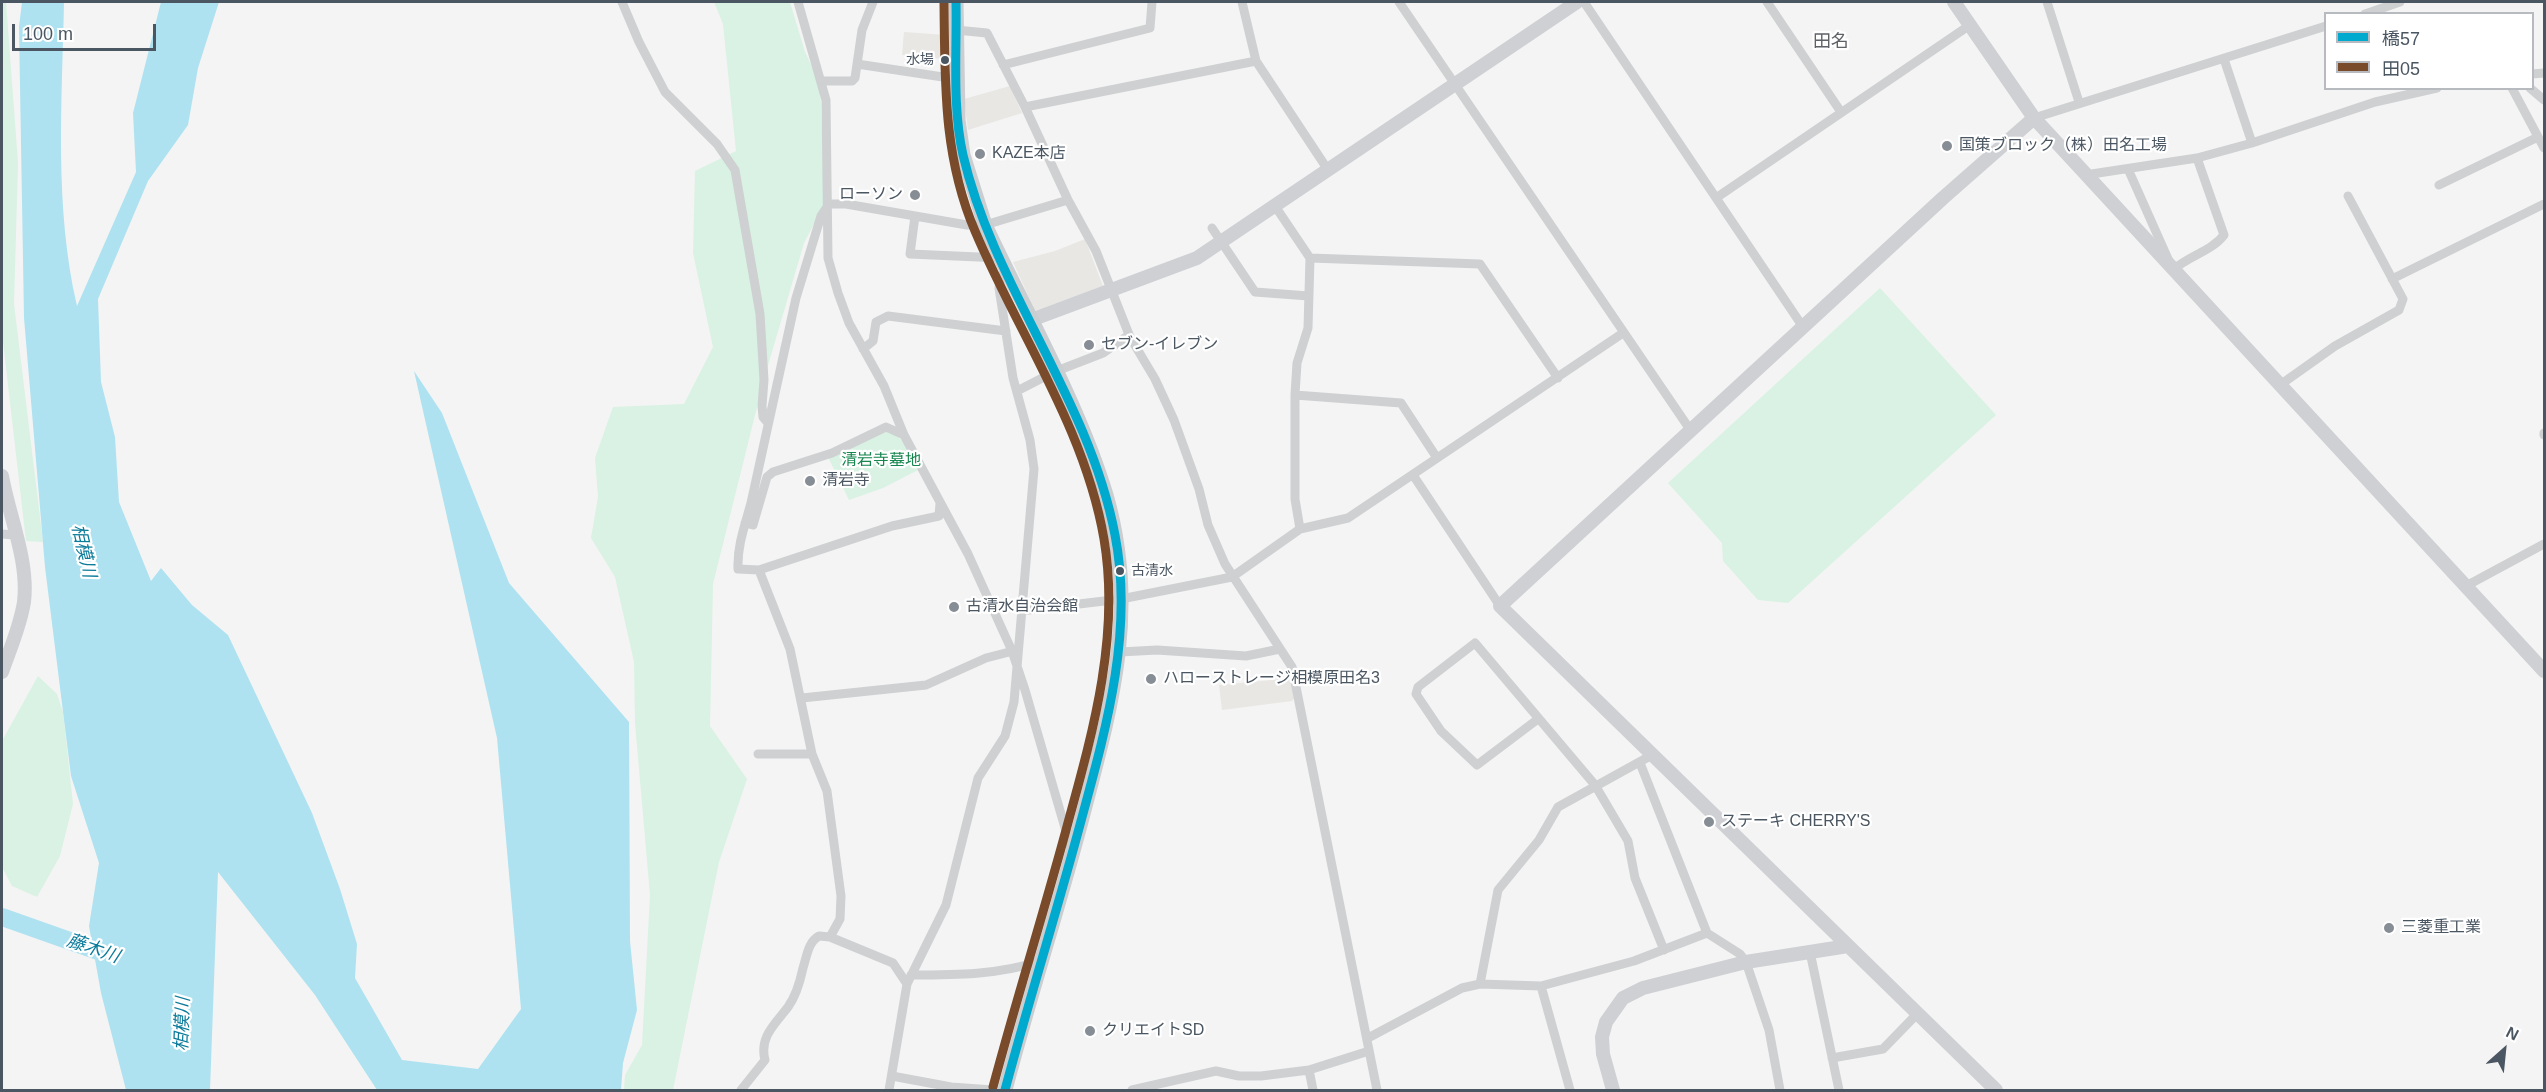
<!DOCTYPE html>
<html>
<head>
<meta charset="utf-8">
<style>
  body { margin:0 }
  #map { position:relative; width:2546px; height:1092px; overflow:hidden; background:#f4f4f4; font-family:Arial,"Noto Sans JP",sans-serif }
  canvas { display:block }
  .frame { position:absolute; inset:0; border:3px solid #4a5661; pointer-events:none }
  .legend { position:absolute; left:2324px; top:12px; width:210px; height:78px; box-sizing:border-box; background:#fff; border:2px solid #b7bbc0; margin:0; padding:8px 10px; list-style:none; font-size:18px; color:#4a5661 }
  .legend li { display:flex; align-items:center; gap:12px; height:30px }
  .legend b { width:30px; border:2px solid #b7bbc0 }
  .north { position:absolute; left:2474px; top:1020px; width:60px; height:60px; -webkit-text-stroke:4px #fff; paint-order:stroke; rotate:27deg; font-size:16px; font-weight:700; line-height:24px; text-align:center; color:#4a5661 }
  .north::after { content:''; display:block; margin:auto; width:21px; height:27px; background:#4a5661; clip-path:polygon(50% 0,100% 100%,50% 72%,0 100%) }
  .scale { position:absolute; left:12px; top:24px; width:144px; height:27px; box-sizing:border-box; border:3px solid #4a5661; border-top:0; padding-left:8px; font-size:18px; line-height:21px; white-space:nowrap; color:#4a5661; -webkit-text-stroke:4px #fff; paint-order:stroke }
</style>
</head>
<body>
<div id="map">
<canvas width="2546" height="1092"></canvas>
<div class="frame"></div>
<ul class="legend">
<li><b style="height:8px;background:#00a9ce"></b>橋57</li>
<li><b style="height:8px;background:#7a4b2a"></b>田05</li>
</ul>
<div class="north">N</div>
<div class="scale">100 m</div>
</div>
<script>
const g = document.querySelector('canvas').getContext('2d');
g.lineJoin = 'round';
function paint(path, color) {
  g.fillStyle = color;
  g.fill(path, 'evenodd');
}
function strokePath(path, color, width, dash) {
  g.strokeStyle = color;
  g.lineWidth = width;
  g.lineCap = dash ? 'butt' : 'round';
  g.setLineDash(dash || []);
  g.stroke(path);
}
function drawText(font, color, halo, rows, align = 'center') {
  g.font = font + ' Arial,"Noto Sans JP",sans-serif';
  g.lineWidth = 4.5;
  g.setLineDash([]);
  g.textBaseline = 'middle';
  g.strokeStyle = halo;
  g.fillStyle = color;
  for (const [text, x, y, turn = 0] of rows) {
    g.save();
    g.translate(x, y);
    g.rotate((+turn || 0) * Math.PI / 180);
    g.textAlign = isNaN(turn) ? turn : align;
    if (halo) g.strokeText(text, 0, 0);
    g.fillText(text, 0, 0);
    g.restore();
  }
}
paint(new Path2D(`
  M904,32L946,35L944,59L902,55Z
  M1010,86L1022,113L968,130L964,99Z
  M1085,239L1103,286L1035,311L1013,262L1055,251Z
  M1293,678L1295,697L1292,701L1222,710L1219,685Z`), '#e8e7e3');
paint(new Path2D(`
  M2,2H6L18,163L14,304L43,542L26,541L2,333Z
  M714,2H790L805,52L820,84L825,203L804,243L764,379L713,584L710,726L747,779L719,862L673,1090H624L625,1075L642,1045L650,895L635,723L634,662L615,577L591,538L598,497L595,458L613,407L684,404L713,347L693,253L695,171L736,151L723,24Z
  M1880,288L1996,415L1788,603L1758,600L1723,561L1722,543L1668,483Z
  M884,431C904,433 910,453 918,470L883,488L849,500L828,457Z
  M38,676L57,694L63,712L73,804L60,856L37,897L12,886L2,867V741Z`), '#d9f2e3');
paint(new Path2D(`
  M22,2H64C62,104 54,206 77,306L136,172L133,113L161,2H219L198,68L188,125L148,181L98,299L101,382L115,437L119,502L151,581L161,568L192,605L228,635L312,813L340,889L357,944L355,978L402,1060L478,1069L521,1009L497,738L414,371L442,413L509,583L629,722L630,941L637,1010L623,1063L621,1090H377L315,995L218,872L210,1090H126L101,993L89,926L99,863L71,776L45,567L24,318L19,27Z`), '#aee2f0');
strokePath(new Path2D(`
  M2,917L115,957`), '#aee2f0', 18);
strokePath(new Path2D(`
  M622,2L639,42L665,92L717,144L735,170L760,314L764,380L762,406L763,417L768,423
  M798,2L826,100L828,258L838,293L849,323L884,386L904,435L968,554L1012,651L1025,690L1072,852
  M1242,2L1256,61L1328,170
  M1399,2L1691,431
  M1584,2L1803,327
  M1767,2L1841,112
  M2047,2L2079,102
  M2365,14L2400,2
  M956,30L987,33L1025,107L1068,200L1096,251L1130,337L1155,379L1174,420L1199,489L1208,525L1225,564L1292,667L1377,1090
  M857,64L956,79
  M1003,65L1150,28L1152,2
  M2532,74L2544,73
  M821,81H852L855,78L862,30L873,2
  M2512,88L2544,148
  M2530,88L2544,100
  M1025,107L1256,61
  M2034,118L2326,26
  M2252,143L2375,102L2437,88
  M2128,169L2173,270C2188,256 2212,251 2224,235L2197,158
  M2085,175L2197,158L2252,143L2224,59
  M2439,185L2538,137
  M1716,198L1970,25
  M829,204H846L967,225H985L1068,200
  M1275,206L1310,258L1308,328L1297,363L1295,395V499L1300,529
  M915,216L910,254L1001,258
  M1212,228L1255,292L1309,296
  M1310,258L1480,264L1558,378
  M2392,279L2544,204
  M863,349L873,341L876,322L888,316L1006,331
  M2280,385L2335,346L2399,310L2403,299L2348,196
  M1017,391L1054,372L1103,353L1129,335
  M1295,395L1401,403L1437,458
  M2544,433V435
  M1413,475L1500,606
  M745,523L753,525L767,477L773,472L832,453L886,427L904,435
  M2,534L14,535
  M759,570L892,526L939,516L940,503
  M2466,586L2544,544
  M1020,611L1121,599L1232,577L1300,529L1348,518L1623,333
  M1120,652L1157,650L1246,656L1280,649
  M802,698L926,685L986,658L1017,650
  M1538,719L1477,765L1441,731L1416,694L1418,687L1475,643L1595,785L1628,841L1635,878L1664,950
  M758,754H812
  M1640,763L1707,933
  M830,937L893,963L907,984
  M1810,952L1839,1090
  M911,975C957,975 997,975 1041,961
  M1480,984L1541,986L1634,961L1707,933L1740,954L1746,962L1769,1030L1780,1090
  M1541,986L1570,1090
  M1368,1038L1462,988L1480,984L1498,890L1539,840L1558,807L1652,755
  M1832,1058L1883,1049L1917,1014
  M1309,1070L1313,1090
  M892,1076L951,1087L993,1090
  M741,1090L765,1060C759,1037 775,1024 788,1007C796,996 800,982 803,968C807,956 808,942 819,936L830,937L840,919L841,896L827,791L812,754L790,649L759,570L738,569C737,546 745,525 751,503L796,298L821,216L829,204
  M889,1090L907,984L946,905L978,778L1005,736L1014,702L1034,469L1030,440L1013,378L999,288L1001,277L1006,269
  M1132,1090L1216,1071L1239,1076H1261L1309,1070L1369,1051`), '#ced0d2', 9);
strokePath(new Path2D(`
  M1954,2L2034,118L2544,671
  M1031,320L1197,258L1577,2
  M2,476C9,516 29,561 24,602C20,627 10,649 2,672
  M1613,1090L1603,1054L1602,1037L1606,1022L1623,998L1643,988L1746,962L1848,946
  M1996,1090L1500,606L1943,198L2034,118`), '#ced0d4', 14);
strokePath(new Path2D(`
  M956,2L958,120L963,155L985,225C1025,311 1079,405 1106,495C1139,609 1112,704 1083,814C1059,906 1029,998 1005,1090`), '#caced1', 15);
strokePath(new Path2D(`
  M956,2C957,52 952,107 963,155C994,288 1089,398 1115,535C1134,631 1106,729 1081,821C1057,911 1029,1000 1005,1090`), '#00a9ce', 9);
strokePath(new Path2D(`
  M944,2C945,82 943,156 975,231C1018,333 1085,428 1104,539C1120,634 1094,728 1069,819C1045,909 1017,997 993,1087`), '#7a4b2a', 9);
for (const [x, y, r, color] of [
  [945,60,5,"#4a5661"],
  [1947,146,6,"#868d94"],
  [980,154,6,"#868d94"],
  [915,195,6,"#868d94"],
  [1089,345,6,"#868d94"],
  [810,481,6,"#868d94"],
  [1120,571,5,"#4a5661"],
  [954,607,6,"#868d94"],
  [1151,679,6,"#868d94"],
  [1709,822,6,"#868d94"],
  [2389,928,6,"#868d94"],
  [1090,1031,6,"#868d94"]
]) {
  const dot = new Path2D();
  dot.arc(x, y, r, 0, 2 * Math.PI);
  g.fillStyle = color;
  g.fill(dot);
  strokePath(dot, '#fff', 2);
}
drawText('14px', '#4a5661', '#fff', [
  ["水場",934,60],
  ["古清水",1131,571,"left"]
], 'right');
drawText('16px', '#4a5661', '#fff', [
  ["国策ブロック（株）田名工場",1959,146],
  ["KAZE本店",992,154],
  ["ローソン",903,195,"right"],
  ["セブン-イレブン",1101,345],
  ["清岩寺",822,481],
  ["古清水自治会館",966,607],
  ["ハローストレージ相模原田名3",1163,679],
  ["ステーキ CHERRY'S",1721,822],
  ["三菱重工業",2401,928],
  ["クリエイトSD",1102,1031]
], 'left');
drawText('16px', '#17864f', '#fff', [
  ["清岩寺墓地",881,461]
]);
drawText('18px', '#5f6368', '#fff', [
  ["田名",1831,42]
]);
drawText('italic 18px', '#0c7c9b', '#fff', [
  ["相模川",83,551,77],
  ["藤木川",93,949,19],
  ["相模川",183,1024,-88]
]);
</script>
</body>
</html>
